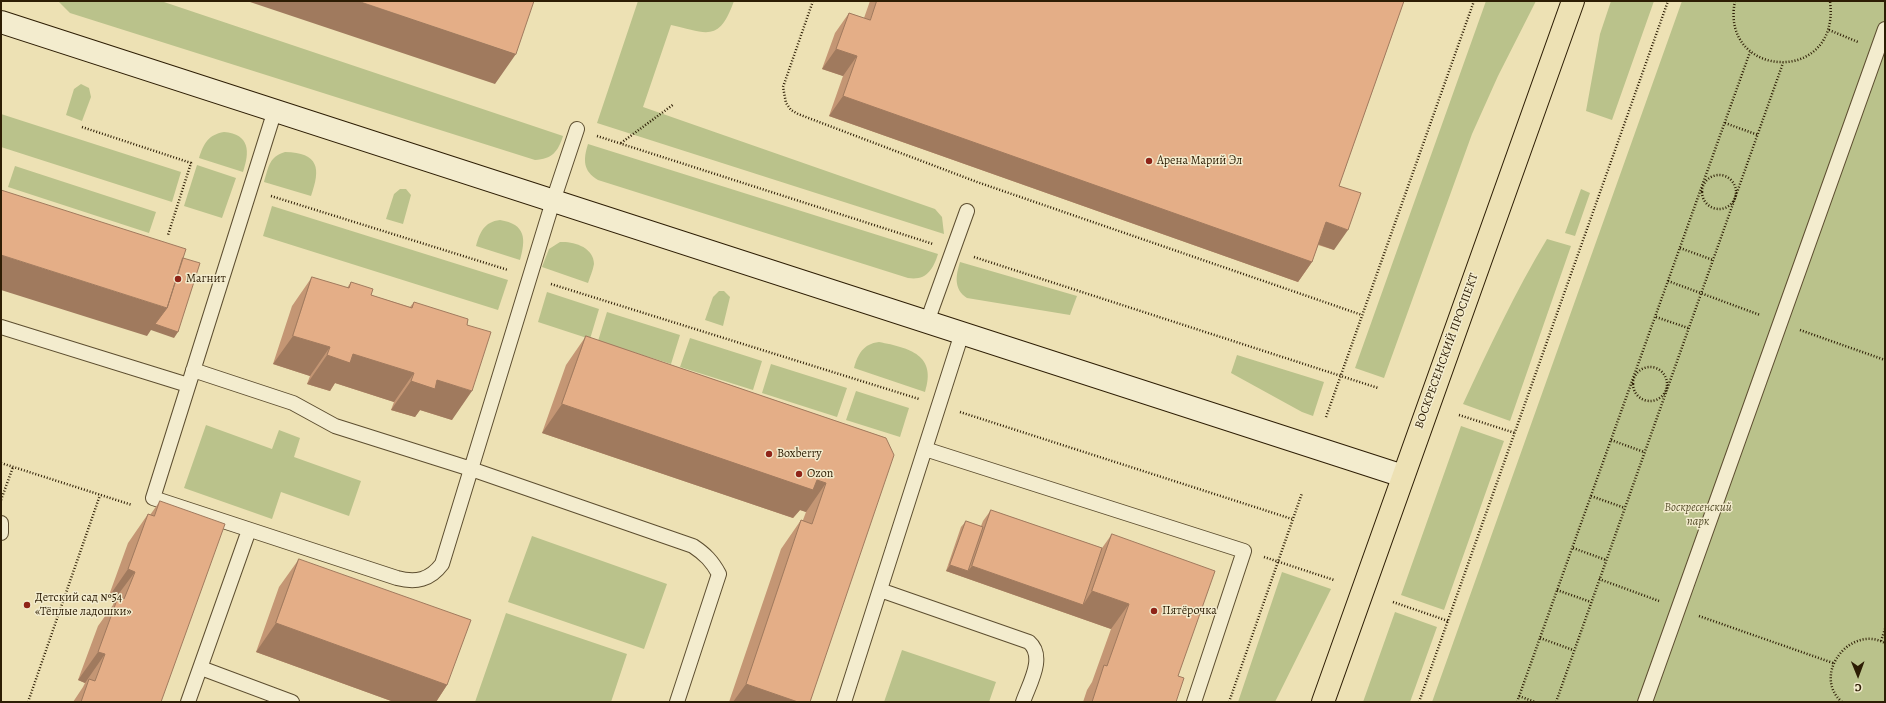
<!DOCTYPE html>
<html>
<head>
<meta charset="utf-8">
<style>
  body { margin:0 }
  #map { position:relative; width:1886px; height:703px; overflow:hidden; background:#ede1b4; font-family:Alegreya,serif }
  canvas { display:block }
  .frame { position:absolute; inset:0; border:2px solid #2d1d04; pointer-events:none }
  .north { position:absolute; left:1838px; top:655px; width:40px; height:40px; -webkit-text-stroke:3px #f3ecce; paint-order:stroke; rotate:179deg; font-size:11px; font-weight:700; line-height:16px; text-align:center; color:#2d1d04 }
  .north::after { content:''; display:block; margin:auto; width:14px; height:18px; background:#2d1d04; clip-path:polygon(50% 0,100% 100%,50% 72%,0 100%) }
</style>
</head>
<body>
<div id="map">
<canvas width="1886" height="703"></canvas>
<div class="frame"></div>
<div class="north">С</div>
</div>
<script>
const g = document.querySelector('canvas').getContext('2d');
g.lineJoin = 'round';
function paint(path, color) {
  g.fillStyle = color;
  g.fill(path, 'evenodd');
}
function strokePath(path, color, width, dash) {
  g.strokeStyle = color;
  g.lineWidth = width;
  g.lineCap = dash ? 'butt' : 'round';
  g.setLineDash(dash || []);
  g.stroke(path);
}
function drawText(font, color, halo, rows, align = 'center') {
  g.font = font + ' Alegreya,serif';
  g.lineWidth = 3;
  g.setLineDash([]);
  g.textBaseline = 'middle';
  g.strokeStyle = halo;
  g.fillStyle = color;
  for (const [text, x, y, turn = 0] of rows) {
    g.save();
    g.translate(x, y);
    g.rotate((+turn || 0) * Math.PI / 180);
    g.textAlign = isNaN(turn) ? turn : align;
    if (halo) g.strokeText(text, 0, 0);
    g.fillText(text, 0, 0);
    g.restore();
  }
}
paint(new Path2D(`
  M58,1H161L563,136C558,152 552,159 535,160L70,13Z
  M638,1H734C719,43 707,33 671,25L643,107L935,209L942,217L944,234L597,123Z
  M1486,1H1536L1498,76L1472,134L1384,378L1355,368Z
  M1611,1H1654L1612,120L1586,111L1600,34Z
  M1682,1H1885V702H1432Z
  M81,84L89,88L91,97L82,121L66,115L74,89Z
  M1,114L181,172L172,202L1,147Z
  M224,132C250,134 250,152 243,172L199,158C204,143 208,135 224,132Z
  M588,144L938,254C933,270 926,281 908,278L598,180C583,171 583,160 588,144Z
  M285,152C319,153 321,168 311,196L264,182C269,166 269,157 285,152Z
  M197,165L236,178L222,218L184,206Z
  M15,166L156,212L149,233L8,187Z
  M400,189H406L411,195L403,224L386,219L394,194Z
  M1581,189L1590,193L1575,236L1565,233Z
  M272,206L508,280L498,310L263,236Z
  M500,220C526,224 526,239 520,260L476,246C480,232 484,222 500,220Z
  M1547,239L1571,246L1510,421L1463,404C1489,348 1515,292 1547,239Z
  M560,242C573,241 594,247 594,264C593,270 590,277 588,283L542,267L549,249Z
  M960,262L1077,296L1070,315L967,298C953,289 956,275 960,262Z
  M719,291H724L730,297L723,326L705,320L713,297Z
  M547,292L599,309L590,339L538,322Z
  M607,312L680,335L671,364L598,341Z
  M690,338L762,361L753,390L680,367Z
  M879,342C910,348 937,355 925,392L854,368C858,354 863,344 879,342Z
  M1237,355L1324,382L1313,416L1302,412L1231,373Z
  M771,364L847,388L837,417L762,393Z
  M856,391L909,408L900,437L846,420Z
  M206,425L272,449L279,430L300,438L294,457L361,481L349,516L281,492L272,519L184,488Z
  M1461,426L1504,441L1444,610L1401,595Z
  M532,536L667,584L644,649L508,602Z
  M1282,572L1331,589L1275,702H1238Z
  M1395,612L1437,627L1410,702H1363Z
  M506,613L627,654L611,702H475Z
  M902,650L996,682L989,702H884Z`), '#bac28b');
const service = new Path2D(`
  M275,110L153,498L397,578C416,583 430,580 442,564L553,201L577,129
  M927,322L967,211
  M1,327L188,385
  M193,370L293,403L335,426L471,469L693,546C705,554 712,561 719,574L677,702
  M925,449L1244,551L1194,702
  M1,523V533
  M880,590L1029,642C1046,657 1029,684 1023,702
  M201,668L292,702
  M188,702L249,530
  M844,702L962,333
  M1645,702L1885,29`);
const secondary = new Path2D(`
  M1,22L1403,476`);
const primary = new Path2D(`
  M1323,702L1573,1`);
strokePath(service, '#5d4e30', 16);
strokePath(secondary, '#2d1d04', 24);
strokePath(primary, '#2d1d04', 24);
strokePath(new Path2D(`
  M813,1L783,87L786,103L791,110L798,114L977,182L1362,315
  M1735,1C1719,79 1841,86 1830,1
  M1829,30L1858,42
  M1725,123L1758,135
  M82,127L191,163L168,235
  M597,136L933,244
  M621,143L674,104
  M1702 192a17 17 0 1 1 34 0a17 17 0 1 1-34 0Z
  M271,196L508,270
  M1680,248L1713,260
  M974,257L1378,388
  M1668,281L1760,315
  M551,284L919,399
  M1656,317L1688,328
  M1800,330L1885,360
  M1633 384a17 17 0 1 1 34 0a17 17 0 1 1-34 0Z
  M960,412L1292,519
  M1459,415L1515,433
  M1326,417L1474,1
  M1611,440L1644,452
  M1,463L132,505
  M1591,496L1625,508
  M1,500L13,467
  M1573,548L1606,560
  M1264,557L1334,580
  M1599,579L1659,601
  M1557,590L1591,602
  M1393,602L1448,621
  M1699,616L1833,663
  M1540,638L1573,650
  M1881,641L1885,629
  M1519,696L1535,702
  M28,702L100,495
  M1229,702L1302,493
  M1419,702L1668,1
  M1517,702L1750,52
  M1556,702L1783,63
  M1842,702C1811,675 1850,624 1885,643`), '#2d1d04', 2.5, [1, 2]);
strokePath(service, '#f3ecce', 14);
strokePath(secondary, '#f3ecce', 22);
strokePath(primary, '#ede1b4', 22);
paint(new Path2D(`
  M870,1H1404L1339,186L1334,250L1318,245L1312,262L1298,282L829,116L843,76L822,69L835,33L849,13L864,18Z
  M312,277L347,288L351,282L371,295L410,307L414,302L467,325L452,420L420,410L415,417L391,410L394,402L335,383L330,391L307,384L310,376L273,364L292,306Z
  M586,336L886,438L810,702H729L781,549L801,520H803L806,512L800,510L793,518L542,433L566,365Z
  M160,501L161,702H73L83,687L85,683L78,680L98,626L113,605L114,600L108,598L128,543L148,514L150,515Z
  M991,510L1102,548L1112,534L1178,676L1176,702H1083L1087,690L1092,682L1111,629L946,571L961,527L966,521L981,526L983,521Z
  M299,559L447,685L436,702H394L256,652L279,587Z`), '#c49674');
paint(new Path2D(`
  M247,1H358L516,54L495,84Z
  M836,49L857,56L843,76L822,69Z
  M843,96L1312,262L1298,282L829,116Z
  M1326,222L1348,230L1334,250L1312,242Z
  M1,255L167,308L178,332L174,338L151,330L147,336L1,290Z
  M293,336L330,347L310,376L273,364Z
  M353,354L414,373L394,402L335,383L330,391L307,384L327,355Z
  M437,380L472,391L452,420L420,410L415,417L391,410L411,381Z
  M562,404L817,480L826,483L806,512L800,510L793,518L542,433Z
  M950,565L968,571L972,566L1083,605L1092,591L1129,604L1111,629L946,571Z
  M128,569L135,572L114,600L108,598Z
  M276,623L447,685L436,702H394L256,652Z
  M98,652L105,654L85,683L78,680Z
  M746,684L798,702H733Z`), '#a07a5e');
const building = new Path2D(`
  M358,1H534L516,54Z
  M877,1H1404L1339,186L1361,193L1348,230L1326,222L1312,262L843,96L857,56L836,49L849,13L870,20Z
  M1,190L186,249L167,308L1,255Z
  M183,258L200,263L178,332L155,324L167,308Z
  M312,277L349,288L351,282L373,289L371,295L412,308L414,302L468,319L467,325L491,332L472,391L437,380L435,389L411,381L414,373L353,354L350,363L327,355L330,347L293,336Z
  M586,336L886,438L894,455L810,702H798L746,684L801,520L812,524L826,483L817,480L813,490L562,404Z
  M160,501L225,524L161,702H81L89,679L95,681L105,654L98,652L118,597L124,599L135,572L128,569L148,514L154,516Z
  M991,510L1102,548L1083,605L972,566Z
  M966,521L983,527L968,571L950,565Z
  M1112,534L1215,571L1178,676L1184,678L1176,702H1092L1104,665L1107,666L1129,604L1092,591Z
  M299,559L471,620L447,685L276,623Z`);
paint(building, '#e4ae87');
strokePath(building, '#a07a5e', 1);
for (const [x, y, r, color] of [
  [1149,161,4,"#8f2418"],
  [178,279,4,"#8f2418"],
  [769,454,4,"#8f2418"],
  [799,474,4,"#8f2418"],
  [27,605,4,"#8f2418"],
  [1154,611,4,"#8f2418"]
]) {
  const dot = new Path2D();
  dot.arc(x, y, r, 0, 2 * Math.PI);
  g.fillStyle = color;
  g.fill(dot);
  strokePath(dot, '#f3ecce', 1.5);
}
drawText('12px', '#2d1d04', '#f3ecce', [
  ["Арена Марий Эл",1157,161],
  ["Магнит",186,279],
  ["Boxberry",777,454],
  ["Ozon",807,474],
  ["Детский сад №54",35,598],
  ["«Тёплые ладошки»",35,612],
  ["Пятёрочка",1162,611]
], 'left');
drawText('12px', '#2d1d04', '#f3ecce', [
  ["ВОСКРЕСЕНСКИЙ ПРОСПЕКТ",1447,351,-70]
]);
drawText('italic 12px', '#574f2c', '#f3ecce', [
  ["Воскресенский",1698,508],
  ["парк",1698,522]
]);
</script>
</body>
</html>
